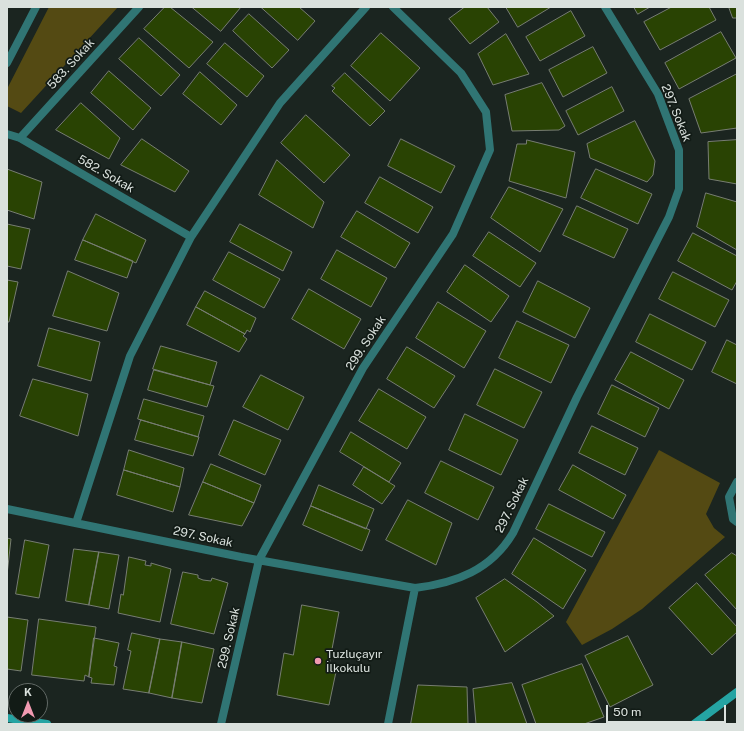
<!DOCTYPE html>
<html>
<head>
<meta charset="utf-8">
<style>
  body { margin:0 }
  #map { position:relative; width:744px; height:731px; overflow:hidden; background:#1b2520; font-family:"Public Sans",sans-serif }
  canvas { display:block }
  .frame { position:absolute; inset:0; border:8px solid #dae1dd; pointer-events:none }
  .north { position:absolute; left:8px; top:683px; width:40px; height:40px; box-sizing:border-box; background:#121b16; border:1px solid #626a66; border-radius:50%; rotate:0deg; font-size:11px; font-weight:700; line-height:16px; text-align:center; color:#dae1dd }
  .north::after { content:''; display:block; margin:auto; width:14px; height:18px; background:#f19ab1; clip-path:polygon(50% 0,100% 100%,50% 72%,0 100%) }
  .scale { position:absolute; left:606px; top:705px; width:120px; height:18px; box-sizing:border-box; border:2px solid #dae1dd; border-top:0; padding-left:5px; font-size:12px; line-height:14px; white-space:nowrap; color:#dae1dd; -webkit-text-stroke:3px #121b16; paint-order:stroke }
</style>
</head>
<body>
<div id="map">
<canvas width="744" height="731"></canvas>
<div class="frame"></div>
<div class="north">K</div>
<div class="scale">50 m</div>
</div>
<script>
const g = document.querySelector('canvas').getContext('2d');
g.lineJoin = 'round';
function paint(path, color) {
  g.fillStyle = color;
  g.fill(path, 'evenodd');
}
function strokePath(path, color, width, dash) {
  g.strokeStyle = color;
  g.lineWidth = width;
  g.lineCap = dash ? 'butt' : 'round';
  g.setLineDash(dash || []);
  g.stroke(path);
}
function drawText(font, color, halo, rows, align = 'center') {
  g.font = font + ' "Public Sans",sans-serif';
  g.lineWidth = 3.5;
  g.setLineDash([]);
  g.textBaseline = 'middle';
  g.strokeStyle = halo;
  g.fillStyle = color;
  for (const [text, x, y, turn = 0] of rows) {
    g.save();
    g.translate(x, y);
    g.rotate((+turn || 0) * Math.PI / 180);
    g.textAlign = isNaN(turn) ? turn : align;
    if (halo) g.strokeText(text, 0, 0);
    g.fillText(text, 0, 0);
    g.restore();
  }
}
paint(new Path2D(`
  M49,7H118L21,113L7,106V89Z
  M659,450L720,483L706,514L714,528L725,537L642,609L612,629L582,645L566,622Z`), '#544a13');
const building = new Path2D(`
  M165,7H170L213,42L189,68L144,29Z
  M192,7H241L221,31Z
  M261,7H299L315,21L298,40Z
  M465,7H487L499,22L470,44L449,19Z
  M506,7H551L518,27Z
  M634,7H650L638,14Z
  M672,7H709L716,20L660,50L644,22Z
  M729,7H737V18H733Z
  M571,11L585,36L540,61L526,37Z
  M249,14L289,50L272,68L233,31Z
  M721,32L736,58L679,89L665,63Z
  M381,33L420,68L390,101L351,66Z
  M506,34L529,74L493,85L478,54Z
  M139,38L180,75L161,96L119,59Z
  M225,43L264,76L247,97L207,64Z
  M593,47L607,73L563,97L549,70Z
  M109,71L151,108L133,130L91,93Z
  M200,72L237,105L221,125L183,94Z
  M345,73L385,111L370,126L332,91L335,88L332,86Z
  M737,74V128L701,133L689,99Z
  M542,83L565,126L559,130L512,131L505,95Z
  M612,87L624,111L578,135L566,111Z
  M81,103L120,138L109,159L56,130Z
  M306,115L350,155L324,183L281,143Z
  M635,121L655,161L653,175L647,182L590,158L587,144Z
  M142,139L189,171L175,192L121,165Z
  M401,139L455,166L441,193L388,166Z
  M527,140L575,152L566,198L509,181L517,144H526Z
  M737,140V184L709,179L708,142Z
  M277,160L324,202L313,228L259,195Z
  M7,169L42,182L34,219L7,210Z
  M596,169L652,194L638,224L581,198Z
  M380,177L433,207L418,233L365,203Z
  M509,187L563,209L540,252L491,218Z
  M706,193L737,202V250L697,227Z
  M577,206L628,229L614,258L563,235Z
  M357,211L410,243L395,268L341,237Z
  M96,214L146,240L136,263L83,240Z
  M7,224L30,229L21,269L7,266Z
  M240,224L292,252L283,271L230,242Z
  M489,232L536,263L520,287L473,256Z
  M693,233L737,256V281L732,290L678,261Z
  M83,240L133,261L127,278L75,260Z
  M337,250L387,278L371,307L321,279Z
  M229,252L280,279L264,308L213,280Z
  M465,265L509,296L491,322L447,292Z
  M68,271L119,293L107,331L53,316Z
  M673,272L729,300L715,327L659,299Z
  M7,280L18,282L9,322H7Z
  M538,281L590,308L575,338L523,312Z
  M309,289L361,319L344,349L292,319Z
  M205,291L256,318L250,332L247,330L245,334L196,307Z
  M438,302L486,331L464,368L416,338Z
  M196,307L245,334L243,336L247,339L239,352L187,325Z
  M650,314L706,342L692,370L636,342Z
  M517,321L569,345L551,383L499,358Z
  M49,328L100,342L91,381L38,366Z
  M727,340L737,345V384L712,372Z
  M161,346L217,362L210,385L153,369Z
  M407,347L455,376L434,408L387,379Z
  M631,352L684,380L669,409L615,380Z
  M495,369L542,392L524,428L477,405Z
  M154,370L214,386L207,407L148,390Z
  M261,375L304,397L288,430L243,407Z
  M33,379L88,394L78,436L20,416Z
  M612,385L659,408L645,437L598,414Z
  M379,389L426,417L407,449L359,421Z
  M144,399L204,416L198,437L138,419Z
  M465,414L518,440L501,475L449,450Z
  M141,420L199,437L193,456L135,440Z
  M234,420L281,440L265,475L219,455Z
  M592,426L638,448L625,475L579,453Z
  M351,432L401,463L389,482L340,452Z
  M129,450L184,468L180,487L124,470Z
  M441,461L494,487L478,520L425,493Z
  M211,464L261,485L254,503L203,482Z
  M573,465L626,495L613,519L559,490Z
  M364,467L395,486L382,504L353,485Z
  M124,470L180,487L173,512L117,495Z
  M203,482L254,503L242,526L189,515Z
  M319,485L374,509L366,529L311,506Z
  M408,500L452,523L436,565L386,540Z
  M549,504L605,532L592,557L536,529Z
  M311,506L370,530L362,551L303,525Z
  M7,538L11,539L7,575Z
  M534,538L586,570L563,609L512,574Z
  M25,540L49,545L39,598L16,594Z
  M74,549L99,552L89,605L66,601Z
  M99,552L119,555L109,609L89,605Z
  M732,553L737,556V610L705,575Z
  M129,557L146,561L145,565L151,566V563L171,569L160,622L118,613L121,594L123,595Z
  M183,572L198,575V578L203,580L211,581L212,578L228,583L214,634L171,624Z
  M505,579L537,602L554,616L505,652L476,598Z
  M697,583L737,627V632L712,655L669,608Z
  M302,605L339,612L329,665L337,667L329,705L277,695L284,653L293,655Z
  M7,617L28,620L21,671L7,669Z
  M39,619L96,627L89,677L85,675L84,681L32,675Z
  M132,633L160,639L149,693L123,689L131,651L128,650Z
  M628,636L653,685L610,707L585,656Z
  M94,638L119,643L114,666L117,667L114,685L91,683L92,678L89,677Z
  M160,639L182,642L172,698L149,693Z
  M182,642L214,649L202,703L172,698Z
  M582,664L604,717L584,724H536L522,685Z
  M512,683L527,724H476L473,689Z
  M418,685L467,687L468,724H411Z`);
paint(building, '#294303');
strokePath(building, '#777d72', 1);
strokePath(new Path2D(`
  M7,63L36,7
  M7,134L20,138L191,237
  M20,138L139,7
  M737,482L729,497L733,519L737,522
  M7,509L241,557L415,588C456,583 491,570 513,533L577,397L669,217L679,189V150L658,94L605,7
  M76,523L130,356L191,237L280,103L366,7
  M221,724L259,560L363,368L453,234L490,150L486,112L461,73L393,7
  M388,724L415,588`), '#307574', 8);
strokePath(new Path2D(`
  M7,718L47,724
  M694,724L737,692`), '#25a4a3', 8);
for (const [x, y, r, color] of [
  [318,661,4,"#f19ab1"]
]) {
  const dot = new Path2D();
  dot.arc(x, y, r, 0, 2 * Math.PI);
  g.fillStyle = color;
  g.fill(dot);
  strokePath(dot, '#121b16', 1.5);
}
drawText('12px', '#dae1dd', '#121b16', [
  ["583. Sokak",71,64,-48],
  ["297. Sokak",676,113,68],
  ["582. Sokak",106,174,30],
  ["299. Sokak",366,343,-57],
  ["297. Sokak",512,505,-64],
  ["297. Sokak",203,537,12],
  ["299. Sokak",229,638,-77]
]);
drawText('12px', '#dae1dd', '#121b16', [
  ["Tuzluçayır",326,654],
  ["İlkokulu",326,668]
], 'left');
</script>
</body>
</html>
